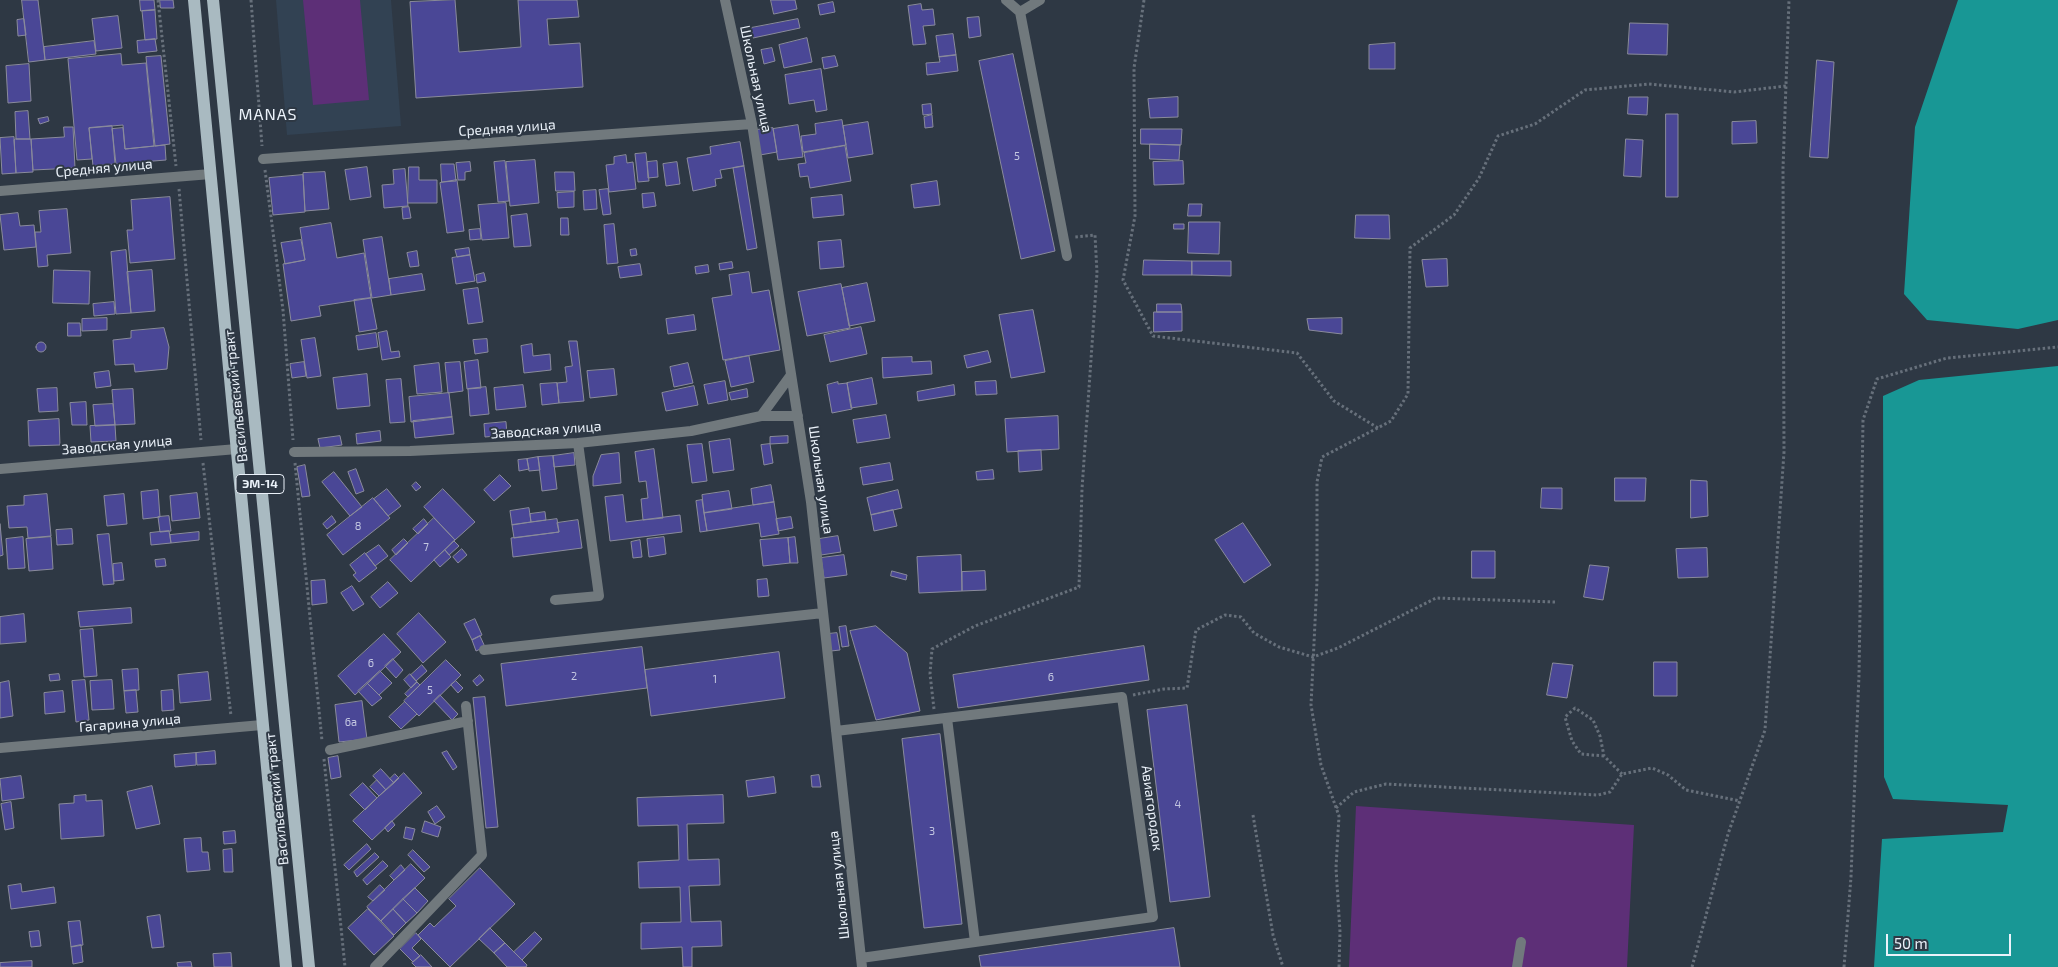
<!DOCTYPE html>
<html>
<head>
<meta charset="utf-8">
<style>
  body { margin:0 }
  #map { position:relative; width:2058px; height:967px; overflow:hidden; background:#2e3844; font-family:"Exo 2",sans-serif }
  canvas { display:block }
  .scale { position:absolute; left:1886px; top:934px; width:125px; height:22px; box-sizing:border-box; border:2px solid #ebf2fa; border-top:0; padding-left:6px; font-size:15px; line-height:18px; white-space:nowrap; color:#ebf2fa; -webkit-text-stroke:4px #2e3844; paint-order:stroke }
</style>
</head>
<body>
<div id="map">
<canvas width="2058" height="967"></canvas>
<div class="scale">50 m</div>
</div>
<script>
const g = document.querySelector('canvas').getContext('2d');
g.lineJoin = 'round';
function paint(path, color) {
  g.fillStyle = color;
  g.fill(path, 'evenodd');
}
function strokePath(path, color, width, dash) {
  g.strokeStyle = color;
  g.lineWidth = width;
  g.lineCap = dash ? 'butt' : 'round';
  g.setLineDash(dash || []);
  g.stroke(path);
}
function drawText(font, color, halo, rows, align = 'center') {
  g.font = font + ' "Exo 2",sans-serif';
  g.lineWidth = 4;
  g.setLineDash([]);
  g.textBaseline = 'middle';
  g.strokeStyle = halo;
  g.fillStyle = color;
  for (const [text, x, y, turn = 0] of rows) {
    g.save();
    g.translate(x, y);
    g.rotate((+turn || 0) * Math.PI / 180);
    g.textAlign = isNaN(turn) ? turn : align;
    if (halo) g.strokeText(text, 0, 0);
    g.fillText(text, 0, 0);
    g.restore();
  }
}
paint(new Path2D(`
  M276,0H391L401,126L287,135Z`), '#324253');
paint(new Path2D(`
  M303,0H360L369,100L313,105Z
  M1356,806L1634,825L1627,967H1349Z`), '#5d2f77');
paint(new Path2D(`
  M1958,0H2058V320L2018,329L1927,320L1904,294L1915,127Z
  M2058,366V967H1874L1882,839L2003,832L2008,805L1893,799L1884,777L1883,396L1919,380Z`), '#189795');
const building = new Path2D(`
  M22,0H38L45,60L29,62Z
  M140,0H154L155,10L141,11Z
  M160,0H173L174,8H161Z
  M455,0L459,52L521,47L518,0H577L579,17L547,19L549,45L580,43L583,87L416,98L410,2Z
  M771,0H795L797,9L774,14Z
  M833,2L835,12L820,15L818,5Z
  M921,4L922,10L933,9L935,25L923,26L926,44L913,45L908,6Z
  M155,10L157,39L145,40L142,11Z
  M118,16L122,48L96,51L92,19Z
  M979,17L981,36L969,38L967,18Z
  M24,19L26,35L18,36L17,20Z
  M798,19L800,28L753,38L751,28Z
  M1630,23L1668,24L1667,55L1628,54Z
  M953,34L956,55L939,57L936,36Z
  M807,38L812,62L784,68L779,45Z
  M155,39L157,51L138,53L137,41Z
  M94,41L96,54L45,60L44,47Z
  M1395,43V69H1369V45Z
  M772,48L775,61L764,64L761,50Z
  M121,54L122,65L146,63L154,146L125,149L123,125L89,128L92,159L77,160L68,59Z
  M1013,54L1055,251L1021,259L979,61Z
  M956,55L958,71L927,75L926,63L940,62L939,57Z
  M161,56L170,144L155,146L146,57Z
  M835,56L838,66L824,69L822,58Z
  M1817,60L1834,62L1828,158L1810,157Z
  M29,64L31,101L8,103L6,66Z
  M821,69L827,110L816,112L814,100L789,104L785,75Z
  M1178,97V117L1150,118L1148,99Z
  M1629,97H1648L1647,115L1628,114Z
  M931,104L932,114L923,115L922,105Z
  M28,111L30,139H16L15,112Z
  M1666,114H1678V197H1666Z
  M932,115L933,127L925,128L924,117Z
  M48,117L49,121L40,124L38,119Z
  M842,120L846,145L803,152L801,136L816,134L815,124Z
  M1756,121L1757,143L1732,144V122Z
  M868,122L873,154L848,158L843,126Z
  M798,125L803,157L778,160L773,129Z
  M112,126L115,164L93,166L89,128Z
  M64,127H73L75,168L33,170L31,139L64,137Z
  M123,128L125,149L165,145L166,160L116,164L112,129Z
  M773,128L777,152L760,155L756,130Z
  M1141,129H1182L1181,145L1141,144Z
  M14,137L16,173L2,174L0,138Z
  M16,139H31L33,172L16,173L14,140Z
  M1626,139L1643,140L1641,177L1624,176Z
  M740,142L744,166L720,170L722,178L715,179L716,186L693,191L687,158L711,154L710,147Z
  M1150,144L1180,145L1179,160L1150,159Z
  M845,146L851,181L810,188L808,176L800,177L798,164L806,163L804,153Z
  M646,153L649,181L638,182L635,154Z
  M626,155L627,163L633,162L636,189L609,192L606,165L614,164V157Z
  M535,160L539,203L510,206L506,162Z
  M505,161L509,201L498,202L494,162Z
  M657,161L658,177L648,178L647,162Z
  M1183,161L1184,184L1154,185L1153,162Z
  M470,162L471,171L465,172V180H458L456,163Z
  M677,162L680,184L666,186L663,164Z
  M441,164H454L456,181L442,182Z
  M744,166L757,248L747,250L733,168Z
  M367,167L371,197L350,200L345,170Z
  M409,167H419V180H437V203H408Z
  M405,169L408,206L384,208L382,185L394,184L393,170Z
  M325,172L329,209L305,211L303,173Z
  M555,172H574L575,191H556Z
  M303,175L305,212L273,215L269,178Z
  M457,180L464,231L447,233L440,183Z
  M937,181L940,205L914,208L911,185Z
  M608,189L611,214L603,215L599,190Z
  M596,190L597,209L584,210L583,191Z
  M574,192V207L558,208L557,193Z
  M654,193L656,206L643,208L642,194Z
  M842,195L844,215L813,218L811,198Z
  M170,197L175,259L130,263L127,230H133L131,200Z
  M506,203L509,238L482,240L478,205Z
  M1189,204H1202L1201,216H1188Z
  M409,207L411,218L403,219L402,208Z
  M67,209L71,253L47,255L48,266L38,267L35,232H41L39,211Z
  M18,213L20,226L34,225L36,247L4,250L0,215Z
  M527,214L531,246L514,247L511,216Z
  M1356,215H1389L1390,239L1355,238Z
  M561,218H568L569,235H561Z
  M1189,222H1220L1219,254L1188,253Z
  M331,223L337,258L364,253L371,298L319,306L321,316L291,321L283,264L305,260L300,228Z
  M614,224L618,263L607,264L604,225Z
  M1174,224H1184V229H1174Z
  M480,229L481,239L470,240L469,230Z
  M382,237L391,295L372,298L363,240Z
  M301,240L305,260L285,264L281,243Z
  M841,240L844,267L820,269L818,242Z
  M469,248L470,255L457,257L455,250Z
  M636,249L637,255L631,256L630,250Z
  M126,250L131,313L116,314L111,252Z
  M417,251L419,266L410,267L407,253Z
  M470,255L475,281L456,284L452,258Z
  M1447,259L1448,286L1426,287L1422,260Z
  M1144,260L1192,261V275H1143Z
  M1192,261H1231V276L1192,275Z
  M732,262L733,268L720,270L719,264Z
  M640,264L642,275L620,278L618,267Z
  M708,265L709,272L696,274L695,267Z
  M54,270L90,271L89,304L53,303Z
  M152,270L155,311L131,313L127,272Z
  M749,272L752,293L769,290L780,350L723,360L712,298L732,295L729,275Z
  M484,273L486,281L477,283L476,275Z
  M422,274L425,290L391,295L389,279Z
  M867,283L875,321L849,326L842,288Z
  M841,284L850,328L807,336L798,292Z
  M478,288L483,322L468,324L463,290Z
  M371,298L377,329L359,332L354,300Z
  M114,302L115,314L94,316L93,304Z
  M1157,304H1181L1182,312H1157Z
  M1033,310L1045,372L1011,378L999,315Z
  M1154,312H1182V331L1154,332Z
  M694,315L696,330L668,334L666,319Z
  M107,318V330L82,331V319Z
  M1342,318V334L1309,330L1307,319Z
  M68,323H80L81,336H68Z
  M861,327L867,354L830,362L824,335Z
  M164,328L169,347L167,369L135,372L134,364L115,365L113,340L131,338V331Z
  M387,331L391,352L399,351L400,357L382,360L378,333Z
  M376,333L378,347L358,350L356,336Z
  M315,338L321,376L307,378L301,340Z
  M487,339L488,352L475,354L473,340Z
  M569,341H577L584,401L559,403L557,383L567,382L565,367L572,366Z
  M36 347a5 5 0 1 1 10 0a5 5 0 1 1-10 0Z
  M532,344L533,356L550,354L551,370L524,373L521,346Z
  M988,351L991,362L967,368L964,356Z
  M749,356L754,382L731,387L725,361Z
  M912,357V362L931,361L932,374L883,378L882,358Z
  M478,360L481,388L467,389L464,362Z
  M304,362L306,376L292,378L290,364Z
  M460,362L463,391L448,393L445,363Z
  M439,363L442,392L417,394L414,366Z
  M688,363L693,383L674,387L670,367Z
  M614,369L617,395L590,398L587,371Z
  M109,371L111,386L96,388L94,373Z
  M367,374L370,406L337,409L333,378Z
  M872,378L877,404L851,408L847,383Z
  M401,379L405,422L390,423L386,380Z
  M725,381L728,400L708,404L704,385Z
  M996,381L997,394L976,395L975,382Z
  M838,382V384L847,383L852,409L832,413L827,385Z
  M557,383L559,403L542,405L540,384Z
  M523,385L526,407L496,410L494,388Z
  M954,385L955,395L918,401L917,392Z
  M694,386L698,405L666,411L662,393Z
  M486,387L489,414L470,416L468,389Z
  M57,388L58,411L39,412L37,389Z
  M133,389L135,424L115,425L112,390Z
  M747,389L748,397L731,400L729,393Z
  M449,393L452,417L411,422L409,397Z
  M86,402L87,425H72L70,403Z
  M113,404L115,425L95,426L93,405Z
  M886,415L890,438L857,443L853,420Z
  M1058,416L1059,449L1007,452L1005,419Z
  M452,417L454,434L415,438L413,421Z
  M59,419L60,445L29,446L28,421Z
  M506,422L507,435L485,437L484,424Z
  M115,425L116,441L91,442L90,426Z
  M380,431L381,441L357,444L356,434Z
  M340,436L342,445L320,448L318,439Z
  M788,436V443L770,444V437Z
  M730,439L734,470L713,473L709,442Z
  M702,444L707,481L692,483L687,445Z
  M770,444L773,463L764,465L761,445Z
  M654,449L663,518L643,520L641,499L648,498L646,481L639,482L635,452Z
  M1041,450L1042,470L1019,472L1018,451Z
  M574,453L575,465L554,467L553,456Z
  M619,453L621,483L593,486V476L601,455Z
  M553,456L557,489L542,491L538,457Z
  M538,457L540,470L529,471L527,459Z
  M527,459L529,469L519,471L518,460Z
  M890,463L893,480L863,485L860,468Z
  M305,465L310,496L302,497L297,467Z
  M356,469L364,491L356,494L348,472Z
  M993,470L994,479L977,480L976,472Z
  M334,472L362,507L350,516L322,482Z
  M500,475L511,486L494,501L484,490Z
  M1615,478H1646L1645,501H1615Z
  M1691,480L1707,481L1708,516L1691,518Z
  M416,482L421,487L416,491L412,486Z
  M771,485L774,502L753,505L751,489Z
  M1542,488H1562V509L1541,508Z
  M387,489L401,506L388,516L374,499Z
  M443,489L475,522L455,540L424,507Z
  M158,490L160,517L143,519L141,492Z
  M898,490L902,508L871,515L867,498Z
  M729,491L732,509L704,513L702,495Z
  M197,493L200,518L172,521L170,496Z
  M47,494L51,536L28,538L27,527L9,528L7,506L24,505V496Z
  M124,494L127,524L107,526L104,496Z
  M623,495L626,522L680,515L682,532L610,541L605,497Z
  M373,498L390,518L343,555L327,535Z
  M702,500L707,531L700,532L696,501Z
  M774,502L779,534L761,537L759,523L707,531L704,513Z
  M529,508L531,522L512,525L510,511Z
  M893,510L897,526L874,531L871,515Z
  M545,512L546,520L531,522L530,514Z
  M169,516L171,531L160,532L158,517Z
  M332,516L336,522L327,529L323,524Z
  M791,517L793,528L778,531L776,519Z
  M434,518L455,540L411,582L390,560Z
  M424,519L428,524L418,534L413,529Z
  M557,519L559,532L514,538L512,525Z
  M578,520L582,548L513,557L511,538L559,532L557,523Z
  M1243,523L1271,565L1244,583L1215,540Z
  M0,524L3,555L0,556Z
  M72,529L73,544L57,545L56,530Z
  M169,531L171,543L151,545L150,533Z
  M199,532V540L171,543L170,535Z
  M109,534L114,584L103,585L97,535Z
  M838,536L841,552L821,555L819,539Z
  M23,537L25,568L8,569L6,539Z
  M51,537L53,569L29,571L26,539Z
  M664,537L666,554L649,557L647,539Z
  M795,537L798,563H790L788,538Z
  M788,538L790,563L763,566L760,540Z
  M404,539L408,543L396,555L392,550Z
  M640,540L642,557L633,558L631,542Z
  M454,541L459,546L449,555L445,550Z
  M379,545L388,556L375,566L366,554Z
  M1707,548L1708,577L1678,578L1676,549Z
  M462,549L467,555L458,563L453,557Z
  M445,550L451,557L440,567L434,560Z
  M1472,551H1495V578H1472Z
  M365,553L377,568L359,582L353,575L356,573L350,565Z
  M844,555L847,575L824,578L821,558Z
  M961,555L962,591L919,593L917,557Z
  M165,559L166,566L156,567L155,560Z
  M122,563L124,580L114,581L113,564Z
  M1590,565L1609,567L1603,600L1584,597Z
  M892,571L907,575L906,580L891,576Z
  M985,571L986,590L962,591V572Z
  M767,579L769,596L758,597L757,580Z
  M325,580L327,603L312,605L311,581Z
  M388,582L398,593L380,608L371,597Z
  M352,586L364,604L353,611L341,593Z
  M131,608L132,623L80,627L78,612Z
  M419,613L446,642L423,663L397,634Z
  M24,614L26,642L0,644V617Z
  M475,619L482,635L472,640L464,624Z
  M846,626L849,646L842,647L839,627Z
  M876,626L907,653L920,711L876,720L850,631Z
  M93,629L97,676L84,677L80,630Z
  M837,633L840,650L831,651L828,634Z
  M384,634L401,652L355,695L338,676Z
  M480,636L485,647L476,651L472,640Z
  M1144,646L1149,680L958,708L953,675Z
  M642,647L647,688L506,706L501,664Z
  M779,652L785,698L651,716L645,670Z
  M393,659L403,670L396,678L385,666Z
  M446,660L461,675L419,716L404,701Z
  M1654,662H1677V696H1654Z
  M1553,663L1573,665L1567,698L1547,695Z
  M422,665L427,671L416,681L411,675Z
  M138,669L139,690L124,691L122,670Z
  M380,671L392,683L379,695L367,683Z
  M208,672L211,700L180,703L178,675Z
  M59,674L60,680L50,681L49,675Z
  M410,674L417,682L411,688L404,680Z
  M480,675L484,680L477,686L473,681Z
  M85,680L89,720L76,722L72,681Z
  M112,680L114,709L92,710L90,681Z
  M9,681L13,716L0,718V683Z
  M456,681L463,688L458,693L451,685Z
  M417,682L420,685L408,697L405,694Z
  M367,683L382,698L372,706L358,691Z
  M136,690L138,712L126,713L124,691Z
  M173,690L174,710L162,711L161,691Z
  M63,691L65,712L45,714L44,693Z
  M440,695L458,714L452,720L434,701Z
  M485,697L498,827L486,828L473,698Z
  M362,701L367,739L339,742L335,705Z
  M405,702L417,714L401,729L389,717Z
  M1187,705L1210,897L1170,902L1147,710Z
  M940,734L962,924L924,928L902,739Z
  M215,751L216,764L197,765L196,753Z
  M447,751L457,767L453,770L442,753Z
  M196,753V765L175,767L174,755Z
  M338,756L341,777L331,779L328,758Z
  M381,769L394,783L386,790L373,776Z
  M404,773L422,793L372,840L353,821Z
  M395,774L399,778L394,783L390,779Z
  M819,775L821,787H812L811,776Z
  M21,776L24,798L2,801L0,779Z
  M774,777L776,793L748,797L746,781Z
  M377,780L386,790L379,796L370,787Z
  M363,783L377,798L365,810L350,795Z
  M152,786L160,824L136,829L127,792Z
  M86,795V801L102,800L104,836L61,839L59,804L74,803V796Z
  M723,795L724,823L687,824L688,860L719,859L720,885L689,886L691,922L721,921L722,946L692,947V967H683L682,947L641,949V923L681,922L680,887L639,888L638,862L679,860L678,825L638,826L637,798Z
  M11,802L14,828L5,830L1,804Z
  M437,806L445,817L435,824L428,812Z
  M392,821L395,825L388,832L385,828Z
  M425,821L441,827L438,837L422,832Z
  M406,827L415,829L412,840L404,838Z
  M235,831L236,843L224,844L223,832Z
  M201,838L202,852H208L210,870L187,872L184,839Z
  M367,844L371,849L349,870L344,865Z
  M232,849L233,872H224L223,850Z
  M413,850L430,867L424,872L408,855Z
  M375,853L379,857L357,877L354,872Z
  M383,861L388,866L367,885L363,880Z
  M411,864L425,878L381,921L367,907Z
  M401,865L405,870L394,880L390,876Z
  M480,868L515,904L450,967L418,935L430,923L434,927L456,906L449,899Z
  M21,884L22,892L54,887L56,903L11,909L8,886Z
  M380,885L385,890L373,901L368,897Z
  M415,888L428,901L417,913L403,899Z
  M403,899L417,913L406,923L393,909Z
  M368,909L394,936L374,955L348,928Z
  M393,909L406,923L394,935L381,921Z
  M160,915L164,947L152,948L147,917Z
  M80,921L83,945L71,947L68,922Z
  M490,928L505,943L494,953L479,939Z
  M1174,928L1180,967H981L979,956Z
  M39,931L41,946L31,947L29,932Z
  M535,932L542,939L522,960L514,952Z
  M416,933L421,939L412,948L420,956L413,962L400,949Z
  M505,943L527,965L526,967H507L494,953Z
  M81,945L83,962L73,964L71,947Z
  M231,953L232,967H214L213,954Z
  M421,955L432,967H416L412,963Z
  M32,961V967H0V963Z
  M191,962L192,967H178L177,963Z`);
paint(building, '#4a4796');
strokePath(building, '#8a8b9c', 1);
strokePath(new Path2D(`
  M158,0L176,166
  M251,0L262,146
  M1144,0L1134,68L1135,216L1123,280L1153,336L1297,353L1334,401L1378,428
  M265,170L283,310L293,440
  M179,189L201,440
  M203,463L231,716
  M295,463L322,741
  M1133,695L1164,689L1187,688L1196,630L1225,615L1241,617L1254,633L1279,647L1313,657L1338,648L1436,598L1555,602
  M934,709L930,674L932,649L975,626L1079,587L1082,489L1097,273L1095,235L1075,237
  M1604,756L1581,754L1572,741L1565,717L1575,708L1593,720L1600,736L1604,756L1622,774
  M324,759L345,967
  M1336,808L1354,792L1386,784L1598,795L1610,792L1622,774L1652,768L1668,775L1686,790L1740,801
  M1253,815L1273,935L1283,967
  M1339,967L1340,932L1336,868L1339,816L1321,765L1311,705L1317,581V482L1322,457L1391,421L1408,394L1410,248L1454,215L1479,178L1498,136L1535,124L1585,90L1649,84L1734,92L1786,86
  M1692,967L1728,834L1765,730L1784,452L1783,168L1789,0
  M1844,967L1851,877L1859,675L1863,420L1877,379L1947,358L2058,347`), '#67707b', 3, [2.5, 2.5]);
strokePath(new Path2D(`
  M1517,967L1521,942`), '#71797d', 10);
strokePath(new Path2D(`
  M725,0L752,124L811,502L862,967
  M1006,0L1020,12
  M1040,0L1020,12L1067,256
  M263,159L752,124
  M0,191L211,174
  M761,416L791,375
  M294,452L410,451L578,443L691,431L761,416H798
  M0,469L237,449
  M555,600L599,596L578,443
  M484,650L823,613
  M947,718L975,942
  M836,731L1122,697L1153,917L861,958
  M0,748L262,725
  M330,750L468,721
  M375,967L482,855L466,706`), '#71797d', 10);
strokePath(new Path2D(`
  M194,0L286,967
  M213,0L309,967`), '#a9bac1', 12);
drawText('11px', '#c3c7e1', null, [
  ["5",1017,156],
  ["8",358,526],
  ["7",426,547],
  ["6",371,663],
  ["2",574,676],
  ["6",1051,677],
  ["1",715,679],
  ["5",430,690],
  ["6а",351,722],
  ["4",1178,804],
  ["3",932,831]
]);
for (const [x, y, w] of [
  [260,484,48]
]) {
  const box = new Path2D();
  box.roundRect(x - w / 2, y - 9.5, w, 19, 4);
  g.fillStyle = '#2e3844';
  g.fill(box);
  strokePath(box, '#ebf2fa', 1);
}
drawText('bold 12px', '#ebf2fa', null, [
  ["ЭМ-14",260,484]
]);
drawText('14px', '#ebf2fa', '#2e3844', [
  ["Школьная улица",756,79,78],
  ["Средняя улица",507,128,-4],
  ["Средняя улица",104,168,-5],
  ["Васильевский тракт",236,396,-96],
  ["Заводская улица",546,430,-4],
  ["Заводская улица",117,445,-5],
  ["Школьная улица",821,480,82],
  ["Гагарина улица",130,723,-5],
  ["Васильевский тракт",277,799,-96],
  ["Авиагородок",1152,808,82],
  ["Школьная улица",839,885,-96]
]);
g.letterSpacing = '1px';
drawText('16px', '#ebf2fa', '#2e3844', [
  ["MANAS",268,115]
]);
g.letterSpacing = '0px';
</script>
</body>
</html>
